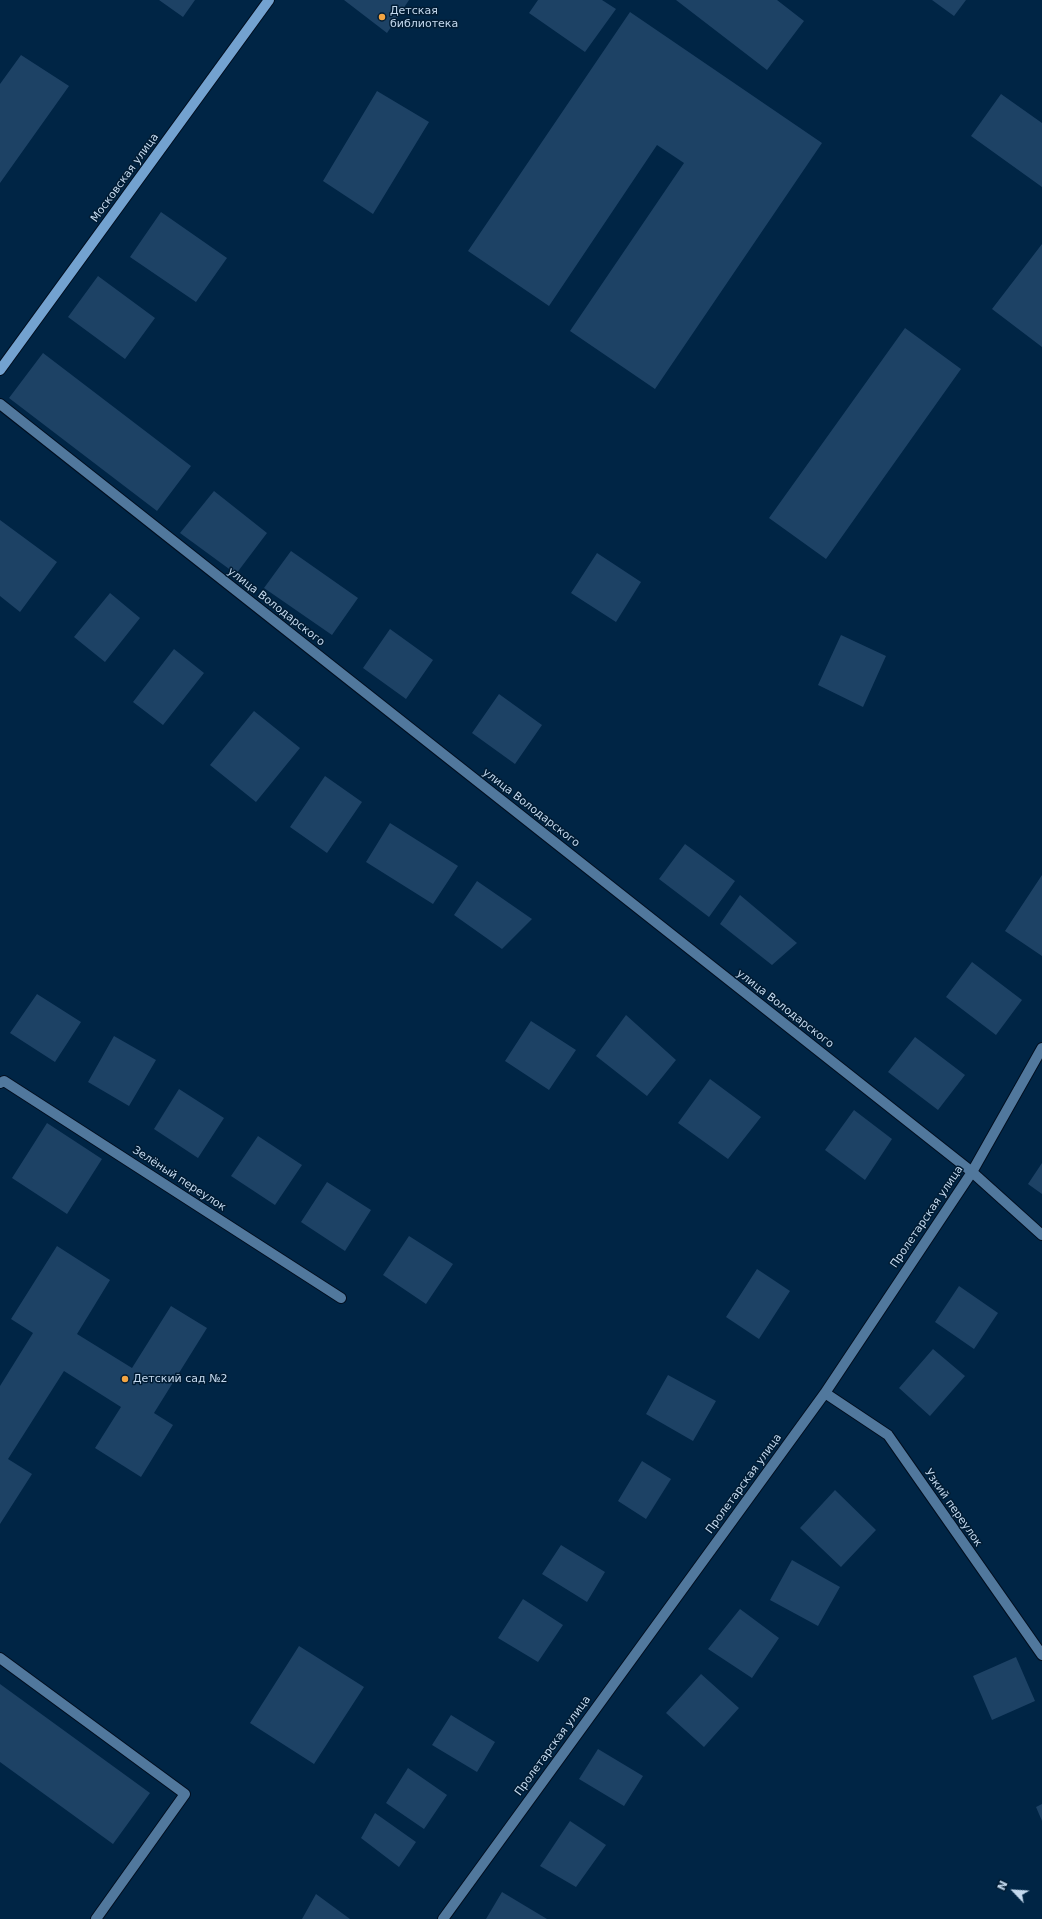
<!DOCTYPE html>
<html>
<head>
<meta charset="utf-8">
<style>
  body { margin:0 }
  #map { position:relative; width:1042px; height:1919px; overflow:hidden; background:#002545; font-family:"DejaVu Sans",sans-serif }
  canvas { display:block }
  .north { position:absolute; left:994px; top:1871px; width:40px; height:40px; -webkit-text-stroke:3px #011c34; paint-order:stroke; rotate:295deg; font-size:11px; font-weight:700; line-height:16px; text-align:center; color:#c4d9ee }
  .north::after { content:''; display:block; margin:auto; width:14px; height:18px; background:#c4d9ee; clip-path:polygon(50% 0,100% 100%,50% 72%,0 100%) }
</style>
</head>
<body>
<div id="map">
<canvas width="1042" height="1919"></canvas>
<div class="north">N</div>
</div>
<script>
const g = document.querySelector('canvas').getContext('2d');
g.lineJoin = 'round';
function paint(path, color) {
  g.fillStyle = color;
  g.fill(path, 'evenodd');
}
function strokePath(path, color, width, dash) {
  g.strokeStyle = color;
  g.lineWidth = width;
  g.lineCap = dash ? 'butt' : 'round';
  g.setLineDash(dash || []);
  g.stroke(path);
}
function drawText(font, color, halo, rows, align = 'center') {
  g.font = font + ' "DejaVu Sans",sans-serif';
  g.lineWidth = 3;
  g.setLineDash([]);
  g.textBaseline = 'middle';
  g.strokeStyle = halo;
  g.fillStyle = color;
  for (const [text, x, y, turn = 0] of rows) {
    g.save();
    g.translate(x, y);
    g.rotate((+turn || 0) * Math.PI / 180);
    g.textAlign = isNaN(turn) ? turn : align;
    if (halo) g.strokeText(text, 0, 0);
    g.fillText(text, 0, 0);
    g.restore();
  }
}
paint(new Path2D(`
  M159,0H195L183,17Z
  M344,0H409L387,33Z
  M538,0H602L616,9L585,52L529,13Z
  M676,0H777L804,21L767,70Z
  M932,0H966L954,16Z
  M630,12L822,143L655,389L570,331L684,163L657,145L549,306L468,251Z
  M21,55L69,86L0,183V84Z
  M377,91L429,122L373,214L323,181Z
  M1001,94L1042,123V187L971,136Z
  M161,212L227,258L196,302L130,257Z
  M1042,244V347L992,309Z
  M98,276L155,318L125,359L68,317Z
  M905,328L961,369L826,559L769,518Z
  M43,353L191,466L157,511L9,398Z
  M214,491L267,533L236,574L180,533Z
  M0,520L57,562L20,612L0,596Z
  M291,551L358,598L332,635L264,588Z
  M597,553L641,582L616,622L571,593Z
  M110,593L140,618L105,662L74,637Z
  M390,629L433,660L406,699L363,668Z
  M841,635L886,656L863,707L818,685Z
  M174,649L204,673L163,725L133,702Z
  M499,694L542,725L515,764L472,733Z
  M254,711L300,748L256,802L210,765Z
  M325,776L362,802L327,853L290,827Z
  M390,823L458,866L433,904L366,862Z
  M685,844L735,881L709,917L659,879Z
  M1042,875V956L1005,931Z
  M477,881L532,919L502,949L454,915Z
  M740,895L797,943L772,965L720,924Z
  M972,962L1022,1000L996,1035L946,997Z
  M37,994L81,1022L55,1062L10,1033Z
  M626,1015L676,1060L647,1096L596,1056Z
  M531,1021L576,1050L549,1090L505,1061Z
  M114,1036L156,1060L129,1106L88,1082Z
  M915,1037L965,1075L938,1110L888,1072Z
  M710,1079L761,1117L728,1159L678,1123Z
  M179,1089L224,1118L198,1158L154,1129Z
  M854,1110L892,1139L865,1180L825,1150Z
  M47,1123L102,1159L67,1214L12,1178Z
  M258,1136L302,1165L275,1205L231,1176Z
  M1042,1163V1194L1028,1184Z
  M327,1182L371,1210L345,1251L301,1222Z
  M409,1236L453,1264L426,1304L383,1275Z
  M57,1246L110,1280L77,1334L132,1368L171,1306L207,1328L154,1413L173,1425L141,1477L95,1448L121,1407L64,1371L8,1459L32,1474L0,1524V1386L33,1333L11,1319Z
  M757,1269L790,1291L759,1339L726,1317Z
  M959,1286L998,1313L974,1349L935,1322Z
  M933,1349L965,1376L930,1416L899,1388Z
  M668,1375L716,1401L693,1441L646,1414Z
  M642,1461L671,1479L646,1519L618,1501Z
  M835,1490L876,1530L841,1567L800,1528Z
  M561,1545L605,1572L587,1602L542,1574Z
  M792,1560L840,1587L818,1626L770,1600Z
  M523,1599L563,1625L538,1662L498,1638Z
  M740,1609L779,1638L752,1678L708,1649Z
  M299,1646L364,1687L314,1764L250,1723Z
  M1016,1657L1035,1701L992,1720L973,1676Z
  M701,1674L739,1708L704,1747L666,1713Z
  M0,1684L150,1793L113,1844L0,1762Z
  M451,1715L495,1742L477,1772L432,1745Z
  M598,1749L643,1776L624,1806L579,1779Z
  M408,1768L447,1795L424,1829L386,1803Z
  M1042,1804V1821L1036,1807Z
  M375,1813L416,1842L399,1867L361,1838Z
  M570,1821L606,1845L576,1887L540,1866Z
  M502,1892L547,1919H486Z
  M316,1894L350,1919H302Z`), '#1d4265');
const minor = new Path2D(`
  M0,404L972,1172L1042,1235
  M0,1083L4,1081L341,1298
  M825,1393L888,1435L1042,1655
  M0,1658L185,1794L96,1919
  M443,1919L825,1393L972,1172L1042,1048`);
const major = new Path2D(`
  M0,370L269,0`);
strokePath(minor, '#000e1f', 12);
strokePath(major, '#000e1f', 12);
strokePath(minor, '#51789d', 10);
strokePath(major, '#73a2d0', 10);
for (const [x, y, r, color] of [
  [382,17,4,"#f3a442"],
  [125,1379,4,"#f3a442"]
]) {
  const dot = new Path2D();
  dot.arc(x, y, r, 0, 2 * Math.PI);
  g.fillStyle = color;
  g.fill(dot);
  strokePath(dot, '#011c34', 1.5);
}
drawText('11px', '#c4d9ee', '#011c34', [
  ["Детская",390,11],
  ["библиотека",390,24],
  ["Детский сад №2",133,1379]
], 'left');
drawText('11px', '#c4d9ee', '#011c34', [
  ["Московская улица",125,178,-54],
  ["улица Володарского",276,607,38],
  ["улица Володарского",531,808,38],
  ["улица Володарского",785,1009,38],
  ["Зелёный переулок",179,1179,33],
  ["Пролетарская улица",927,1217,-56],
  ["Пролетарская улица",744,1484,-54],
  ["Узкий переулок",953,1508,55],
  ["Пролетарская улица",553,1746,-54]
]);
</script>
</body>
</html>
